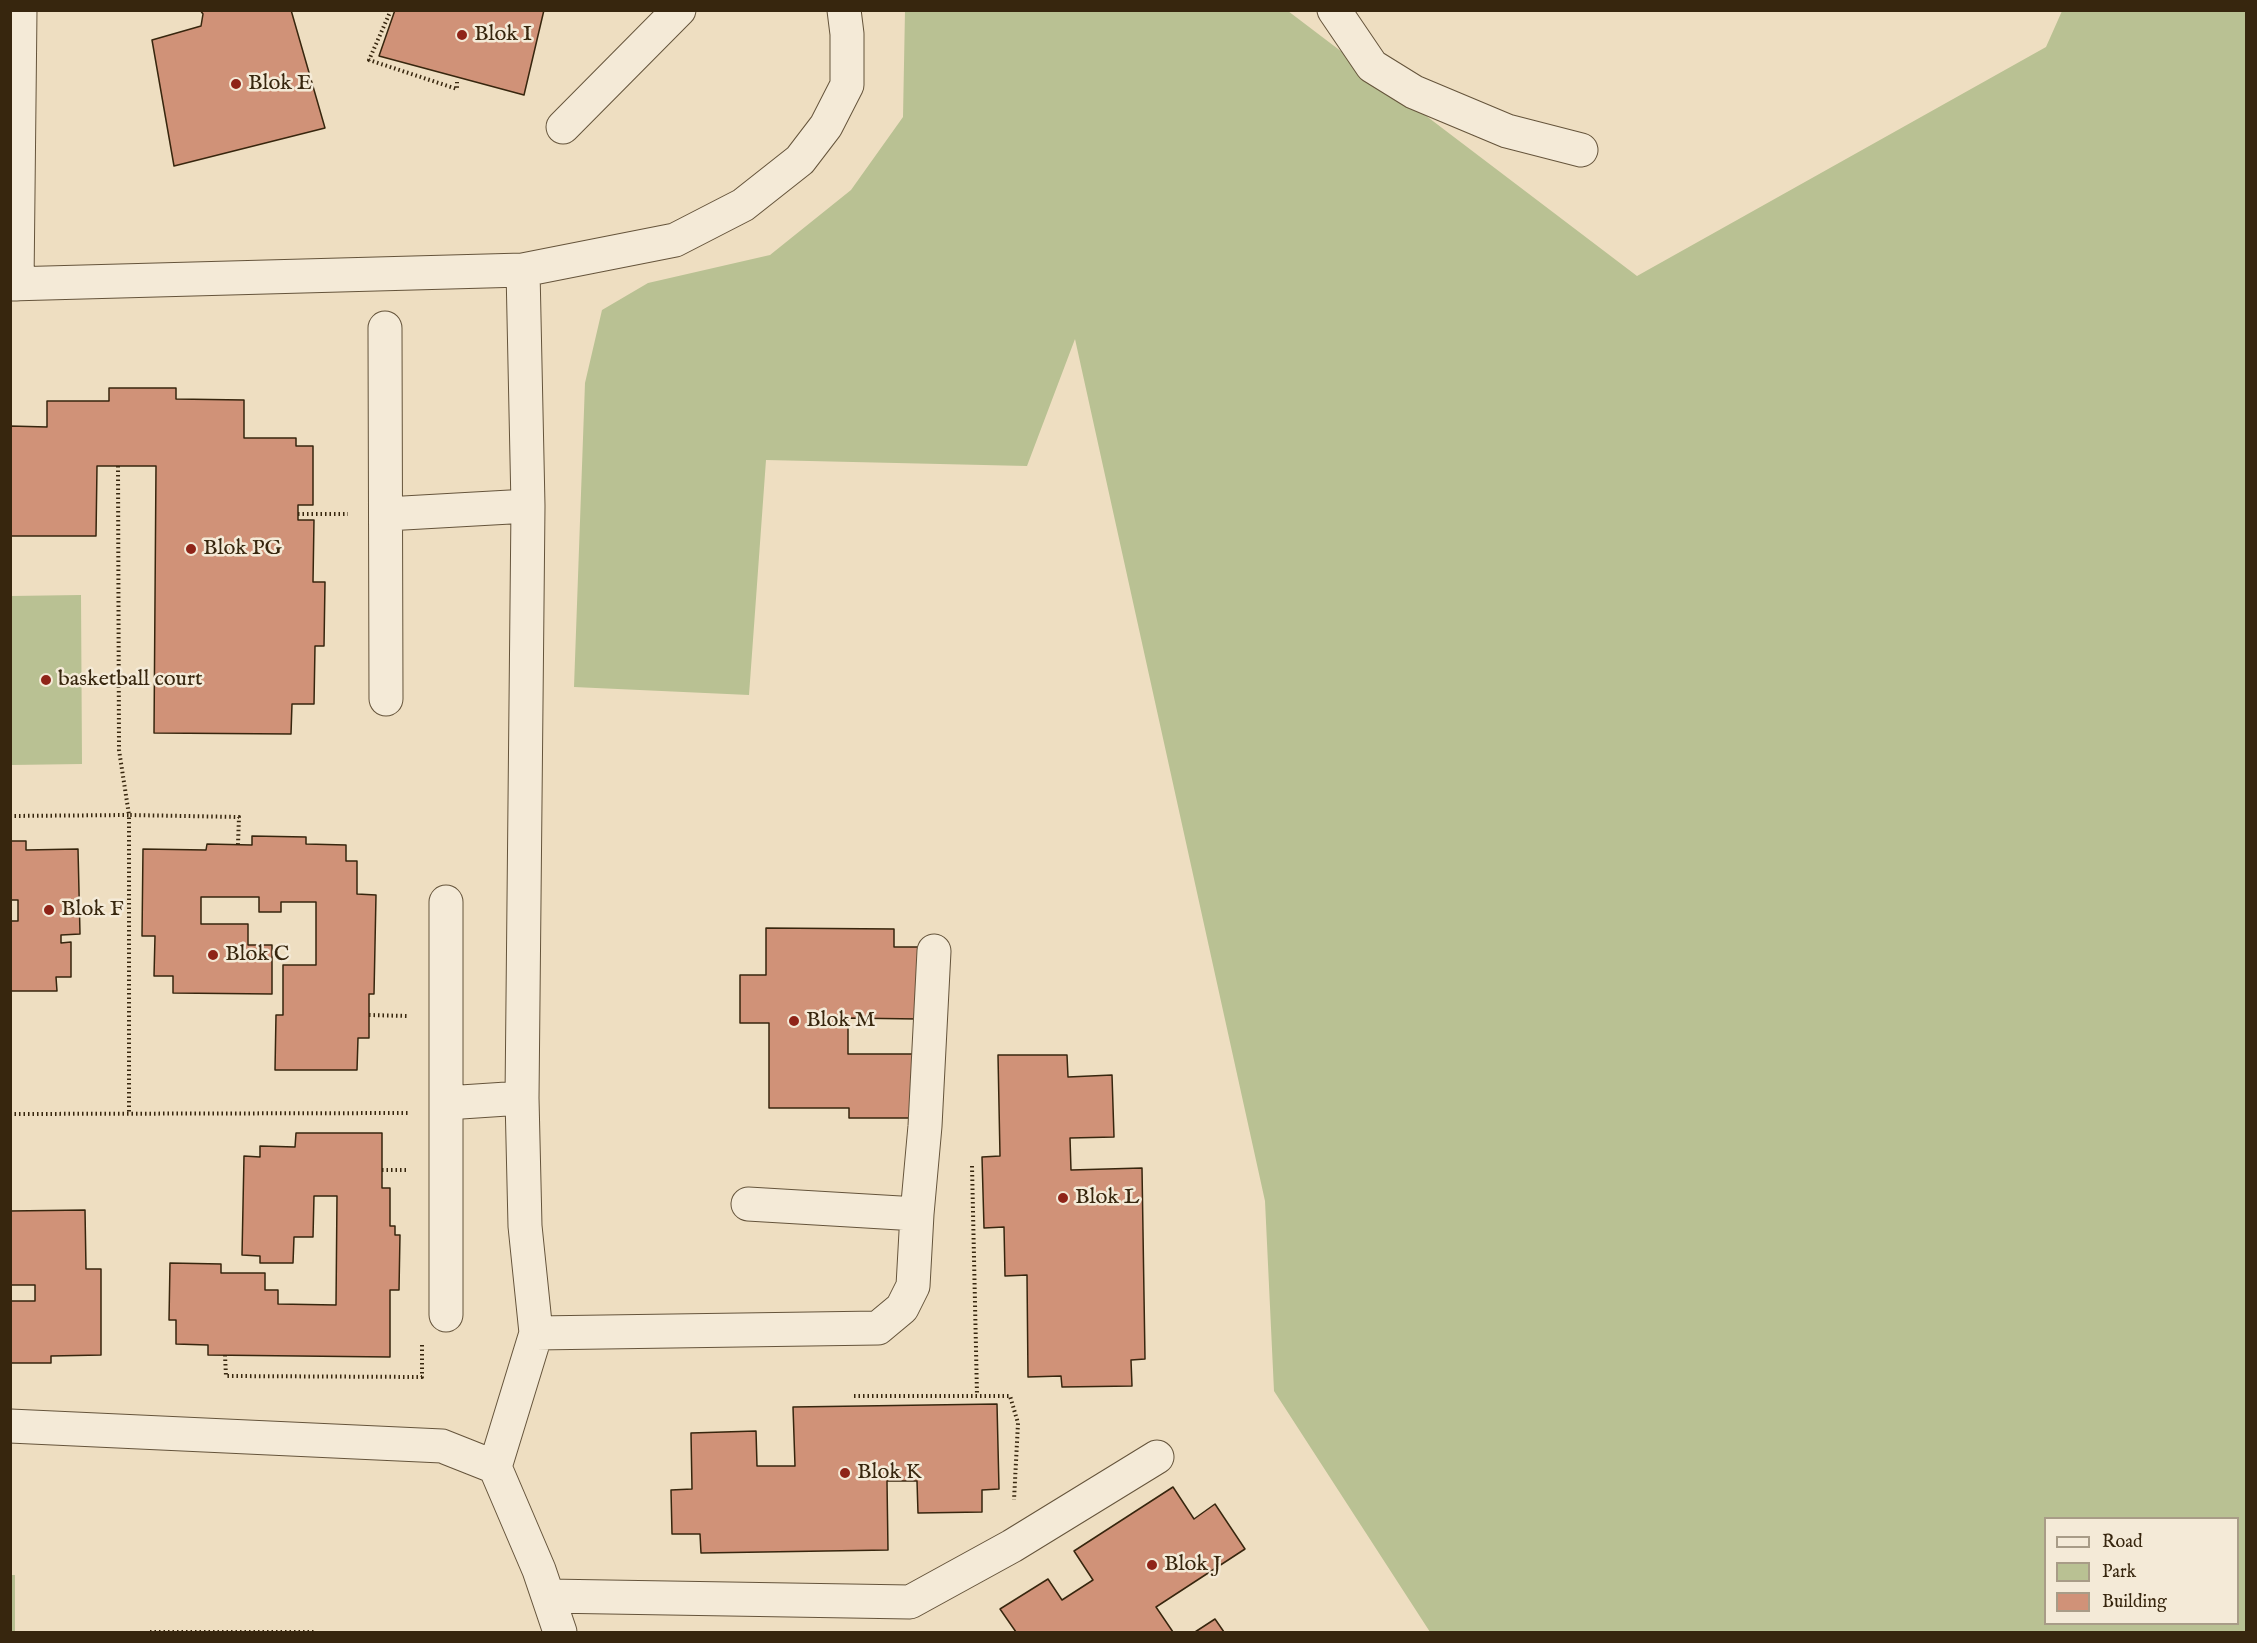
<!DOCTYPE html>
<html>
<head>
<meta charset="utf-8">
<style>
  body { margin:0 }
  #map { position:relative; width:2257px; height:1643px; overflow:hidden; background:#eedec1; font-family:"IM FELL English",serif }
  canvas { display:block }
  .frame { position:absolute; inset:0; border:12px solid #37260e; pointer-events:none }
  .legend { position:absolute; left:2044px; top:1517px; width:195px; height:108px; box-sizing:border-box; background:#f4ead7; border:2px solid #a89c87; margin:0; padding:8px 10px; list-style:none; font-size:18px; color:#37260e }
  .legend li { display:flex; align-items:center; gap:12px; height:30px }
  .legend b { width:30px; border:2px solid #a89c87 }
</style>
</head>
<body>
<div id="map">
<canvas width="2257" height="1643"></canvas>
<div class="frame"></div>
<ul class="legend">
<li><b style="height:8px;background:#f4ead7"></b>Road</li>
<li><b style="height:16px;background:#b9c193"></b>Park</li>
<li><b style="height:16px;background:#d09278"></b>Building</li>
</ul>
</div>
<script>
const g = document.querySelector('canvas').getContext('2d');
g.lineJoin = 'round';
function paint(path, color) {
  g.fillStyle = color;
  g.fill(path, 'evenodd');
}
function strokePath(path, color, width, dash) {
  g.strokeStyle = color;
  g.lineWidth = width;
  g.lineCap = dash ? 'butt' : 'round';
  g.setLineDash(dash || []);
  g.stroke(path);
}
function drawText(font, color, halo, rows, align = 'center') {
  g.font = font + ' "IM FELL English",serif';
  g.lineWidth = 5;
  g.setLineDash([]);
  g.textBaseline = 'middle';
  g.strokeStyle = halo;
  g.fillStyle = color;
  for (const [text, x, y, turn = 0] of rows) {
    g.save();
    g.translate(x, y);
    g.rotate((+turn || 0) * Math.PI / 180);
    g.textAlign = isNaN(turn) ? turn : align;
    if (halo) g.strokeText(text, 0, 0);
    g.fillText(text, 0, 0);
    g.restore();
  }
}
paint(new Path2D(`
  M905,11H1288L1637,276L2046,47L2062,11H2246V1632H1430L1274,1391L1265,1201L1075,339L1027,466L766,460L749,695L574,687L585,383L602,310L648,283L770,255L851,190L903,117ZM2046,1518H2238V1624H2046Z
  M81,595L82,764L11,765V596Z
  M11,1575H15V1632H11Z`), '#b9c193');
const building = new Path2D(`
  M200,10H291L325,128L174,166L152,40L201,26L203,14Z
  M395,10H544L524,95L379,56Z
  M109,388H176V399L244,400V438H296V446H313V505H298V520H314L313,582H325L324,646H315L314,704H292L291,734L154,733L156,466H97L96,536H10V426L47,427V401H109Z
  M252,836L306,837V844L346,845V861H357V894L376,895L374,994H369V1038H358L357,1070H275L276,1015H283V965H316V902H281V912H259V897H201V924H248V945H272V994L173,993V976H154L155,936H142L143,849L206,850L207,844L252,845Z
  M10,841H26V850L78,849L80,934L61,935V943L71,942V977H56L57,991H10V921H18V900H10Z
  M766,928L894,929V947H918V1019L848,1018V1054H922V1118H849V1108H769V1023H740V975H766Z
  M998,1055H1067L1068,1077L1112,1075L1114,1137L1070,1138L1071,1170L1142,1168L1145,1359L1131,1360L1132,1386L1062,1387L1061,1376L1028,1377L1027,1275L1005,1276L1004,1227L984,1228L982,1157L1000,1156Z
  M296,1133H382V1188H390V1226H395V1235H400L399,1290H390V1357L208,1355V1345L176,1344V1320H169L170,1263L221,1264V1273H265V1290H278V1304L336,1305L337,1196H314L313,1237H294L293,1263H260V1256L242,1255L244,1156L260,1157V1146L295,1147Z
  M85,1210L86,1269H101V1355L51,1356V1363H10V1301H35V1285H10V1211Z
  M997,1404L999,1489L982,1490V1512L918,1513L917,1481H887L888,1550L701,1553L700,1534H672L671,1490L692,1489L691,1433L756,1431L757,1466H795L793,1407Z
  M1173,1487L1194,1519L1215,1504L1245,1549L1156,1607L1173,1632H1016L1000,1609L1048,1579L1062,1600L1093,1580L1074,1551Z
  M1215,1619L1224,1632H1195Z`);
paint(building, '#d09278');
strokePath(building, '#37260e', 1.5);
const minor = new Path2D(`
  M1334,10L1372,66L1414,92L1507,131L1581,150
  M563,127L679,10
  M523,270L675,240L743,205L800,160L826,126L847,85V34L844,10
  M10,284L523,270L528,506L522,1098L446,1103
  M17,284L20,10
  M385,328L386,699
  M386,514L528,506
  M446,902V1315
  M522,1098L525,1226L536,1333L495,1467L539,1570L560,1632
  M917,1214L925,1126L934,951
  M536,1333L878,1328L902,1308L913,1286L917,1214L748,1204
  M10,1426L442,1446L495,1467
  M548,1596L910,1602L1012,1546L1157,1457`);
strokePath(minor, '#65543b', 35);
strokePath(new Path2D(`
  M391,10L369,60L457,89V82
  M118,466L119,750L129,815L239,817L238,844
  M298,514H348
  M10,521H11
  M10,816L129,815V1113
  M369,1015L407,1016
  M10,1114L408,1113
  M972,1166L977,1395
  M382,1170H408
  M225,1355L226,1376L422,1377V1345
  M854,1396H1010L1018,1423L1014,1500
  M150,1632H314`), '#37260e', 4, [1.5, 3]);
strokePath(minor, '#f4ead7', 33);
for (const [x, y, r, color] of [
  [462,35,6,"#8f2418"],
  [236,84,6,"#8f2418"],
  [191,549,6,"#8f2418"],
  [46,680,6,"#8f2418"],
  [49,910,6,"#8f2418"],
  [213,955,6,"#8f2418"],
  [794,1021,6,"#8f2418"],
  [1063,1198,6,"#8f2418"],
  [845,1473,6,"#8f2418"],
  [1152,1565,6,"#8f2418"]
]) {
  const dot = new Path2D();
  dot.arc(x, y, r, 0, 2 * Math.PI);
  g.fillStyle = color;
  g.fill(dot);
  strokePath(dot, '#f4ead7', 2);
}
drawText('22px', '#37260e', '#f4ead7', [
  ["Blok I",474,35],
  ["Blok E",248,84],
  ["Blok PG",203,549],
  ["basketball court",58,680],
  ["Blok F",61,910],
  ["Blok C",225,955],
  ["Blok M",806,1021],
  ["Blok L",1075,1198],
  ["Blok K",857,1473],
  ["Blok J",1164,1565]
], 'left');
</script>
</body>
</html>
